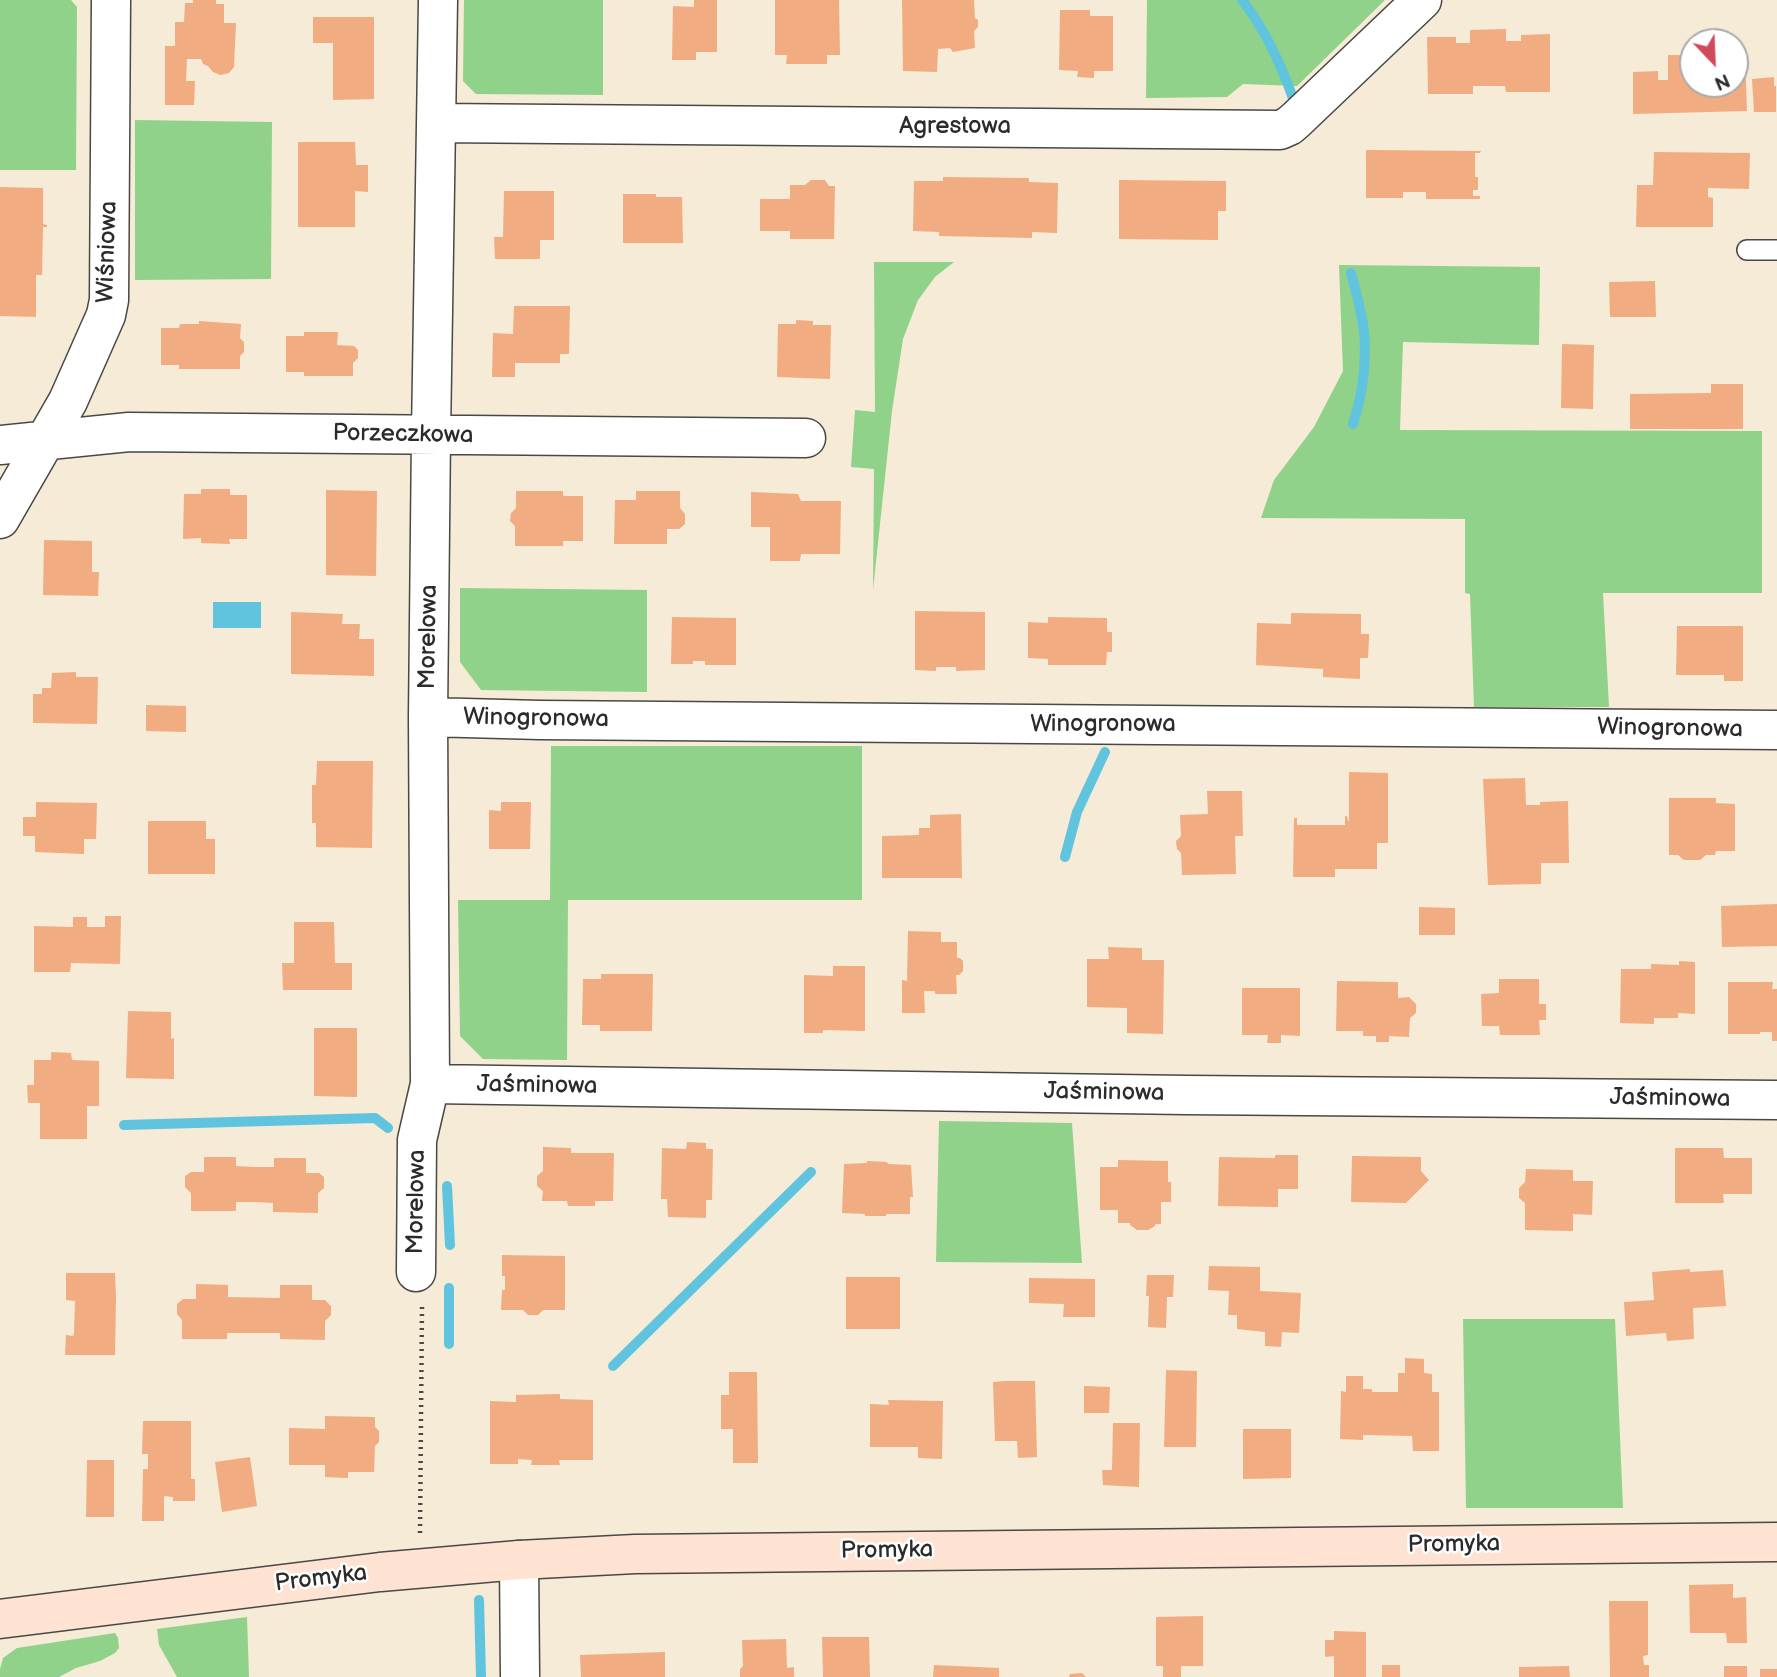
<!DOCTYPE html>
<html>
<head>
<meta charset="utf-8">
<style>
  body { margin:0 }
  #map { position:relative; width:1777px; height:1677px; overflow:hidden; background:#f5ebd6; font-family:"Balsamiq Sans",sans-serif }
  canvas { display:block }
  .north { position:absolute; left:1679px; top:28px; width:70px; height:70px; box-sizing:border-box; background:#fff; border:2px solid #aaa; border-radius:50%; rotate:157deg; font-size:19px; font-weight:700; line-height:28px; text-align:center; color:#2b2b2b }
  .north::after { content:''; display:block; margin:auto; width:24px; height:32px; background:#d1495b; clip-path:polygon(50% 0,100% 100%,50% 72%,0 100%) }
</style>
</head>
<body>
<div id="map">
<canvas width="1777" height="1677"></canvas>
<div class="north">N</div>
</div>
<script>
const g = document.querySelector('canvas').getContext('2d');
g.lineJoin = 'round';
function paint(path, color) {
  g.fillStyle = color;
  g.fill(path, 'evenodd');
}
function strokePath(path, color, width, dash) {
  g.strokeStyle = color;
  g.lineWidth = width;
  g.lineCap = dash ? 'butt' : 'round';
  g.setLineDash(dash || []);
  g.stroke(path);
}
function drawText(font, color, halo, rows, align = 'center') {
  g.font = font + ' "Balsamiq Sans",sans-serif';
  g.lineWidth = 5;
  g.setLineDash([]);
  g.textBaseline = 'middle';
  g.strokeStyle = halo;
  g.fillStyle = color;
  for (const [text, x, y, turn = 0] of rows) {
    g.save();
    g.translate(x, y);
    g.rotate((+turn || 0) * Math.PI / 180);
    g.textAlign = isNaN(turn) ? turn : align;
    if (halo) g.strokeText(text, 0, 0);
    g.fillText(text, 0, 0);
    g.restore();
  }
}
paint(new Path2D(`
  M0,0H71L77,7L76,170H0Z
  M464,0H603V95L476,94L463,81Z
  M1147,0H1385L1297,86L1243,84L1227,97L1146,98Z
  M135,120L272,122L271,279L135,280Z
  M874,262H954L935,277L918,300L903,339L892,411L873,590L874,469L851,467L855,410L875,412Z
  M1339,265L1540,267L1539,345L1403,342L1400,430L1762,431V593H1603L1609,707H1474L1470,594L1465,593V519L1261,518L1274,480L1314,427L1343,371Z
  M460,588L647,590V692L481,690L460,662Z
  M551,746H862V900H568L567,1060L483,1059L460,1036L458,900H550Z
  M939,1121L1072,1123L1082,1263L936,1262Z
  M1463,1319H1615L1623,1508H1466Z
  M247,1617L249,1677H177L159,1645L157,1629Z
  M115,1633L118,1638L119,1648L115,1653L100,1661L76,1668L59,1677H0V1669L3,1658L17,1648Z`), '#90d28a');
paint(new Path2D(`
  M213,602H261V628H213Z`), '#60c4de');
strokePath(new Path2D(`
  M1242,0C1264,28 1282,67 1294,101
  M1351,273C1356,292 1362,312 1364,332C1367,365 1363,393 1353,424
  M1065,857L1077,812L1105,752
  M124,1125L375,1118L388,1128
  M447,1186L450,1245
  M449,1288V1344
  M613,1366L811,1172
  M479,1600L481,1677`), '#60c4de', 10);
paint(new Path2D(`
  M193,0H216V4H224V23H236L234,67L229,73L220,75L213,72L208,66L203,64L201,59H187L186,81H195L194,105H165V46H175V22H184L185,3H193Z
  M694,0H717V52H696V60H672L673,6L694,7Z
  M775,0H839L840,55H827V64H786L787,55H775Z
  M902,0H974L975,18L978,20V27L974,31L975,48L953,52L950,48L938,49L937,72L903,71Z
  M1060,10H1090V16H1113V71H1094V78L1077,77L1078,71L1059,70Z
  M313,17H374V99L333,100V43H313Z
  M1506,29V41H1521V35L1550,34V92H1506L1505,86H1473V94H1428L1427,37H1456V43H1470V30Z
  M1668,55H1693V84H1735V55H1745L1747,111L1633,114V72L1658,71V80H1668Z
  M1774,77V86H1776V112H1754L1752,79Z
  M298,142H355L356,165H368V192L355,191V227H298Z
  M1366,150L1481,151L1480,153H1475V177H1478V190H1473V196H1480V199H1426V192H1403V198H1366Z
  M1654,152L1750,153L1749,189L1708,188V197L1713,198V227H1636L1637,185H1653Z
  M943,177L1029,178V182L1058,183L1057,233L1032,232V238L939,236V232L913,231L914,181H943Z
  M811,180H825L829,186H835L834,239H790V231H760V199H790V185H805Z
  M1119,180L1226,181V211H1218V240L1119,239Z
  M0,187L43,188V224L47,225V227H43L42,275H36V317L0,316Z
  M504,191H554V240H540V259H495L494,237H503Z
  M623,194H656V197H682L683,243H623Z
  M1655,281L1656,317H1610L1609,282Z
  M514,306H570L569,354H560V363H515V377H492L493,333L513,334Z
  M796,320L813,321V325H831L830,379L777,377L778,324H796Z
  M199,321L241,324L240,338L244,342V352L240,356V369H179V365H161V328H179L180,324H199Z
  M304,332H338L337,345L354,346L358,350V358L353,363V376H304V372H286V336H304Z
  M1562,344L1594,345L1593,409L1561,408Z
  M1711,384H1743V429H1630V394L1711,393Z
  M201,489H230V495H247V539H229L230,544L201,543V538L183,539L184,494H201Z
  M326,490L377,491L376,576L326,575Z
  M516,491H563V496H583V541H563V546H515V526L510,521L511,513L516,508Z
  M636,491H680V508L685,514V524L679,529H667V544H614L615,500H636Z
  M751,492L798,494L801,501H841L840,554H801L800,561H770V527H751Z
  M44,540L92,541V572H99L98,596L43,595Z
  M915,611L985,612V670L956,671V667H936V671L915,670Z
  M291,612L343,614L342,624H360L359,639H374V676L291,674Z
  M1291,613L1361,614V634H1369V638L1368,658H1360V679L1323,677V669L1256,665L1257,623L1291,624Z
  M672,617L736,618V665H705V661H693V664H671Z
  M1048,617L1107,618V632H1112V652H1107L1106,665H1048V659L1028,658V622L1048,623Z
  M1677,626H1743V681H1724V675H1676Z
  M76,672V677H98L97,724L33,723V694H42V688H51L52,673Z
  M146,705L186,706V732L146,731Z
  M317,761H373L372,848L316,847V823H312V785H316Z
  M1349,772L1388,773V843H1377V869H1335V877H1293L1294,818H1297V825H1345V816H1347L1348,821H1349Z
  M1525,778L1526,805H1540V802L1568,801L1569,863H1541V884L1488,885L1483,779Z
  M1207,791H1242L1243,836H1235L1236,874L1182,875L1181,853L1177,849L1176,841L1181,836L1180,815L1208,814Z
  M1669,798H1716V803L1735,804V851H1716L1715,855H1706L1700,860H1684L1678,855H1669Z
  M36,802L97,803L96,839H84V854L35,852V836H23V817H36Z
  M501,802H531L530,849H489V810L501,811Z
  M961,814L962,878H882V836L919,835V828H930V815Z
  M148,821H206V839H215V874H148Z
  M1777,904V946L1722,947L1721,906Z
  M1419,907L1455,908V935H1419Z
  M105,916H121L120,964L71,963L70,972H34V926L73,927V917H87V927H105Z
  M294,922H334L335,963H352V990H283L282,963H294Z
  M908,931L941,932V942H957V958H960L963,961V971L959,975H956L957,994H935V991H924L925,1013H902V980L907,981Z
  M1108,947L1142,948V960H1164L1163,1034L1127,1033V1008L1087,1007V959H1109Z
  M1679,961L1695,962V1014L1678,1013V1018H1654V1024L1620,1023L1621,969H1651V964L1679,965Z
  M833,966H865V1031L823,1030V1033H804V975L833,976Z
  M601,974H653L652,1031H600V1025H582L583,979H601Z
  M1499,979H1539V1004H1546V1020H1539L1540,1035H1500L1499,1026H1482L1481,994L1499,993Z
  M1337,981L1398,982V998L1409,997L1416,1004V1013L1410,1018L1409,1037L1389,1036V1042H1376V1036H1363V1031H1336Z
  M1728,982H1773L1772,989H1777V1041H1772V1032H1760V1034H1728Z
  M1242,988H1300V1036L1281,1035V1043H1267L1268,1035H1242Z
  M128,1011L171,1012V1039L174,1038V1079L126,1078Z
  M314,1028H357V1097L314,1096Z
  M51,1052L71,1053L72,1060L99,1061V1106H87V1139H40V1103H28L27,1085H34V1060H51Z
  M687,1142L706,1143V1149H713L712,1200H706V1218L668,1217L667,1199H661L662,1148L686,1149Z
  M543,1147L571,1148V1153H614L613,1201H595V1206H568L567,1201H542L543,1191L537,1186V1176L543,1171Z
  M1675,1148H1723L1724,1158H1752V1194H1723L1724,1203H1675Z
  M1275,1155H1298V1189H1278V1207L1218,1206L1219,1157L1275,1158Z
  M1352,1156L1421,1157V1171L1429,1180L1406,1203L1351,1202Z
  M204,1157H236V1166L255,1167H274V1158H306V1173H319L324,1177V1188L318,1193V1213L273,1212V1203L255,1202H236V1211H191V1193L185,1187V1176L191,1172H204Z
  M1118,1160L1168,1161V1182H1171V1202H1161V1224H1155V1226L1148,1230H1137L1130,1225V1223H1118V1210H1100V1167H1118Z
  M867,1161L887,1162L888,1164L911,1165L913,1197H910V1214H886V1216H865V1214L842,1213L844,1164L867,1163Z
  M1526,1169L1573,1170V1181H1593L1592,1215L1573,1214V1231L1525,1230V1203L1519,1198V1188L1525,1182Z
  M502,1255L565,1256V1310H543L538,1315H528L523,1310H501L502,1290H505V1276H502Z
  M1209,1266L1260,1267V1291L1301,1293L1299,1333L1282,1332L1281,1347L1265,1346V1332L1237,1329V1315H1228L1229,1291L1208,1290Z
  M1690,1269V1272L1723,1270L1726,1306L1693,1308L1694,1339L1667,1341L1666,1333L1626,1336L1624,1302L1654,1300L1652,1272Z
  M66,1273H115L116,1298L115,1355H65L66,1335L73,1336L74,1333L75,1301L66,1300Z
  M1147,1275H1174L1173,1297H1167L1166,1328L1148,1327L1149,1296H1146Z
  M846,1277H900V1329H846Z
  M1029,1278L1095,1279V1317H1063L1064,1304L1029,1303Z
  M196,1284L228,1285V1297L280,1298V1285H312V1300H325L331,1306V1315L325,1321V1340L280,1339V1333H227V1339H182V1320L177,1314V1304L183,1299H196Z
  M1405,1358L1424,1359V1373L1432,1374V1392H1439V1451H1413L1412,1436L1363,1435V1440L1340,1439L1341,1391L1346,1392V1376H1363V1389H1372V1392H1398V1373H1405Z
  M1166,1370L1197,1371L1196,1447H1164Z
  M729,1372H757L758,1463H733V1429H721V1395H729Z
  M1005,1381H1035L1037,1457L1018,1458L1017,1441H995L993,1382Z
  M1084,1386L1110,1387L1109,1413H1084Z
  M560,1394V1399L593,1400V1460H559L560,1465H531L532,1460L518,1459V1464H490V1401L516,1402V1395Z
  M888,1400L943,1401L942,1459L918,1458V1447H870V1404L889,1405Z
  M325,1416L375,1417V1427L379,1431V1442L375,1446L374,1472H348V1478L325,1477V1465H289V1428L325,1429Z
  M143,1421H191V1479H195V1501H173V1497L164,1496V1521H142L143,1469H148V1454H142Z
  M1113,1423H1140L1139,1487L1103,1485L1102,1470H1112Z
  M1243,1429H1291V1478L1243,1479Z
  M250,1457L257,1506L222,1512L215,1462Z
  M87,1460H114V1517H86Z
  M1733,1584V1598L1746,1597L1747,1643H1727L1726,1633H1690L1689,1585Z
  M1609,1601H1648V1655L1643,1656L1644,1665H1649V1677H1610Z
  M1203,1616V1666H1181V1677H1163V1666H1156V1617Z
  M1334,1631L1366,1632V1677H1334V1656L1325,1657V1640H1334Z
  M822,1637H869L870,1677H823Z
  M786,1639L787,1668L794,1667V1677H740V1669L743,1666L742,1640Z
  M665,1652V1677H581L580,1655Z
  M934,1665L999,1668V1677H933Z
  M1382,1665H1400V1677H1382Z
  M1569,1666L1570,1677H1519V1667Z
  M1724,1666H1747V1677H1724Z
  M1760,1669H1777V1677H1760Z
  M1082,1673L1086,1677H1069L1070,1674Z`), '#f2ac81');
const lane = new Path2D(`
  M1747,250H1777`);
const street = new Path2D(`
  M436,123L1280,130L1289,126L1296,120L1422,0
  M0,445L129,432L806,438
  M0,519L68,401L106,315L109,300L111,0
  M428,717L540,720L1777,730
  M430,1084L1186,1095L1777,1100
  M416,1272L417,1140L430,1084L428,717L431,435L438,0
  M519,1560L520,1677`);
const secondary = new Path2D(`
  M0,1619L380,1572L519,1560L635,1554L1777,1542`);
strokePath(lane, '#494845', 22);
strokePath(street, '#494845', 41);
strokePath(secondary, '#494845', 41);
strokePath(new Path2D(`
  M420,1533L422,1307`), '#494845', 4.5, [2, 5]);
strokePath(lane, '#fff', 19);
strokePath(street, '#fff', 38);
strokePath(secondary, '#fee3d2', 38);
drawText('24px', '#2b2b2b', '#fff', [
  ["Agrestowa",955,127],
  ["Wiśniowa",108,252,-88],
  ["Porzeczkowa",403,435,1],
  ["Morelowa",429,637,-89],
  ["Winogronowa",536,719,1],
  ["Winogronowa",1103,725],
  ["Winogronowa",1670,729,1],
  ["Jaśminowa",537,1086,1],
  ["Jaśminowa",1104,1093,1],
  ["Jaśminowa",1670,1099,1],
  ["Morelowa",417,1202,-89],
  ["Promyka",1454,1545,-1],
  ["Promyka",887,1551,-1],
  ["Promyka",321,1579,-7]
]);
</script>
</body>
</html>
